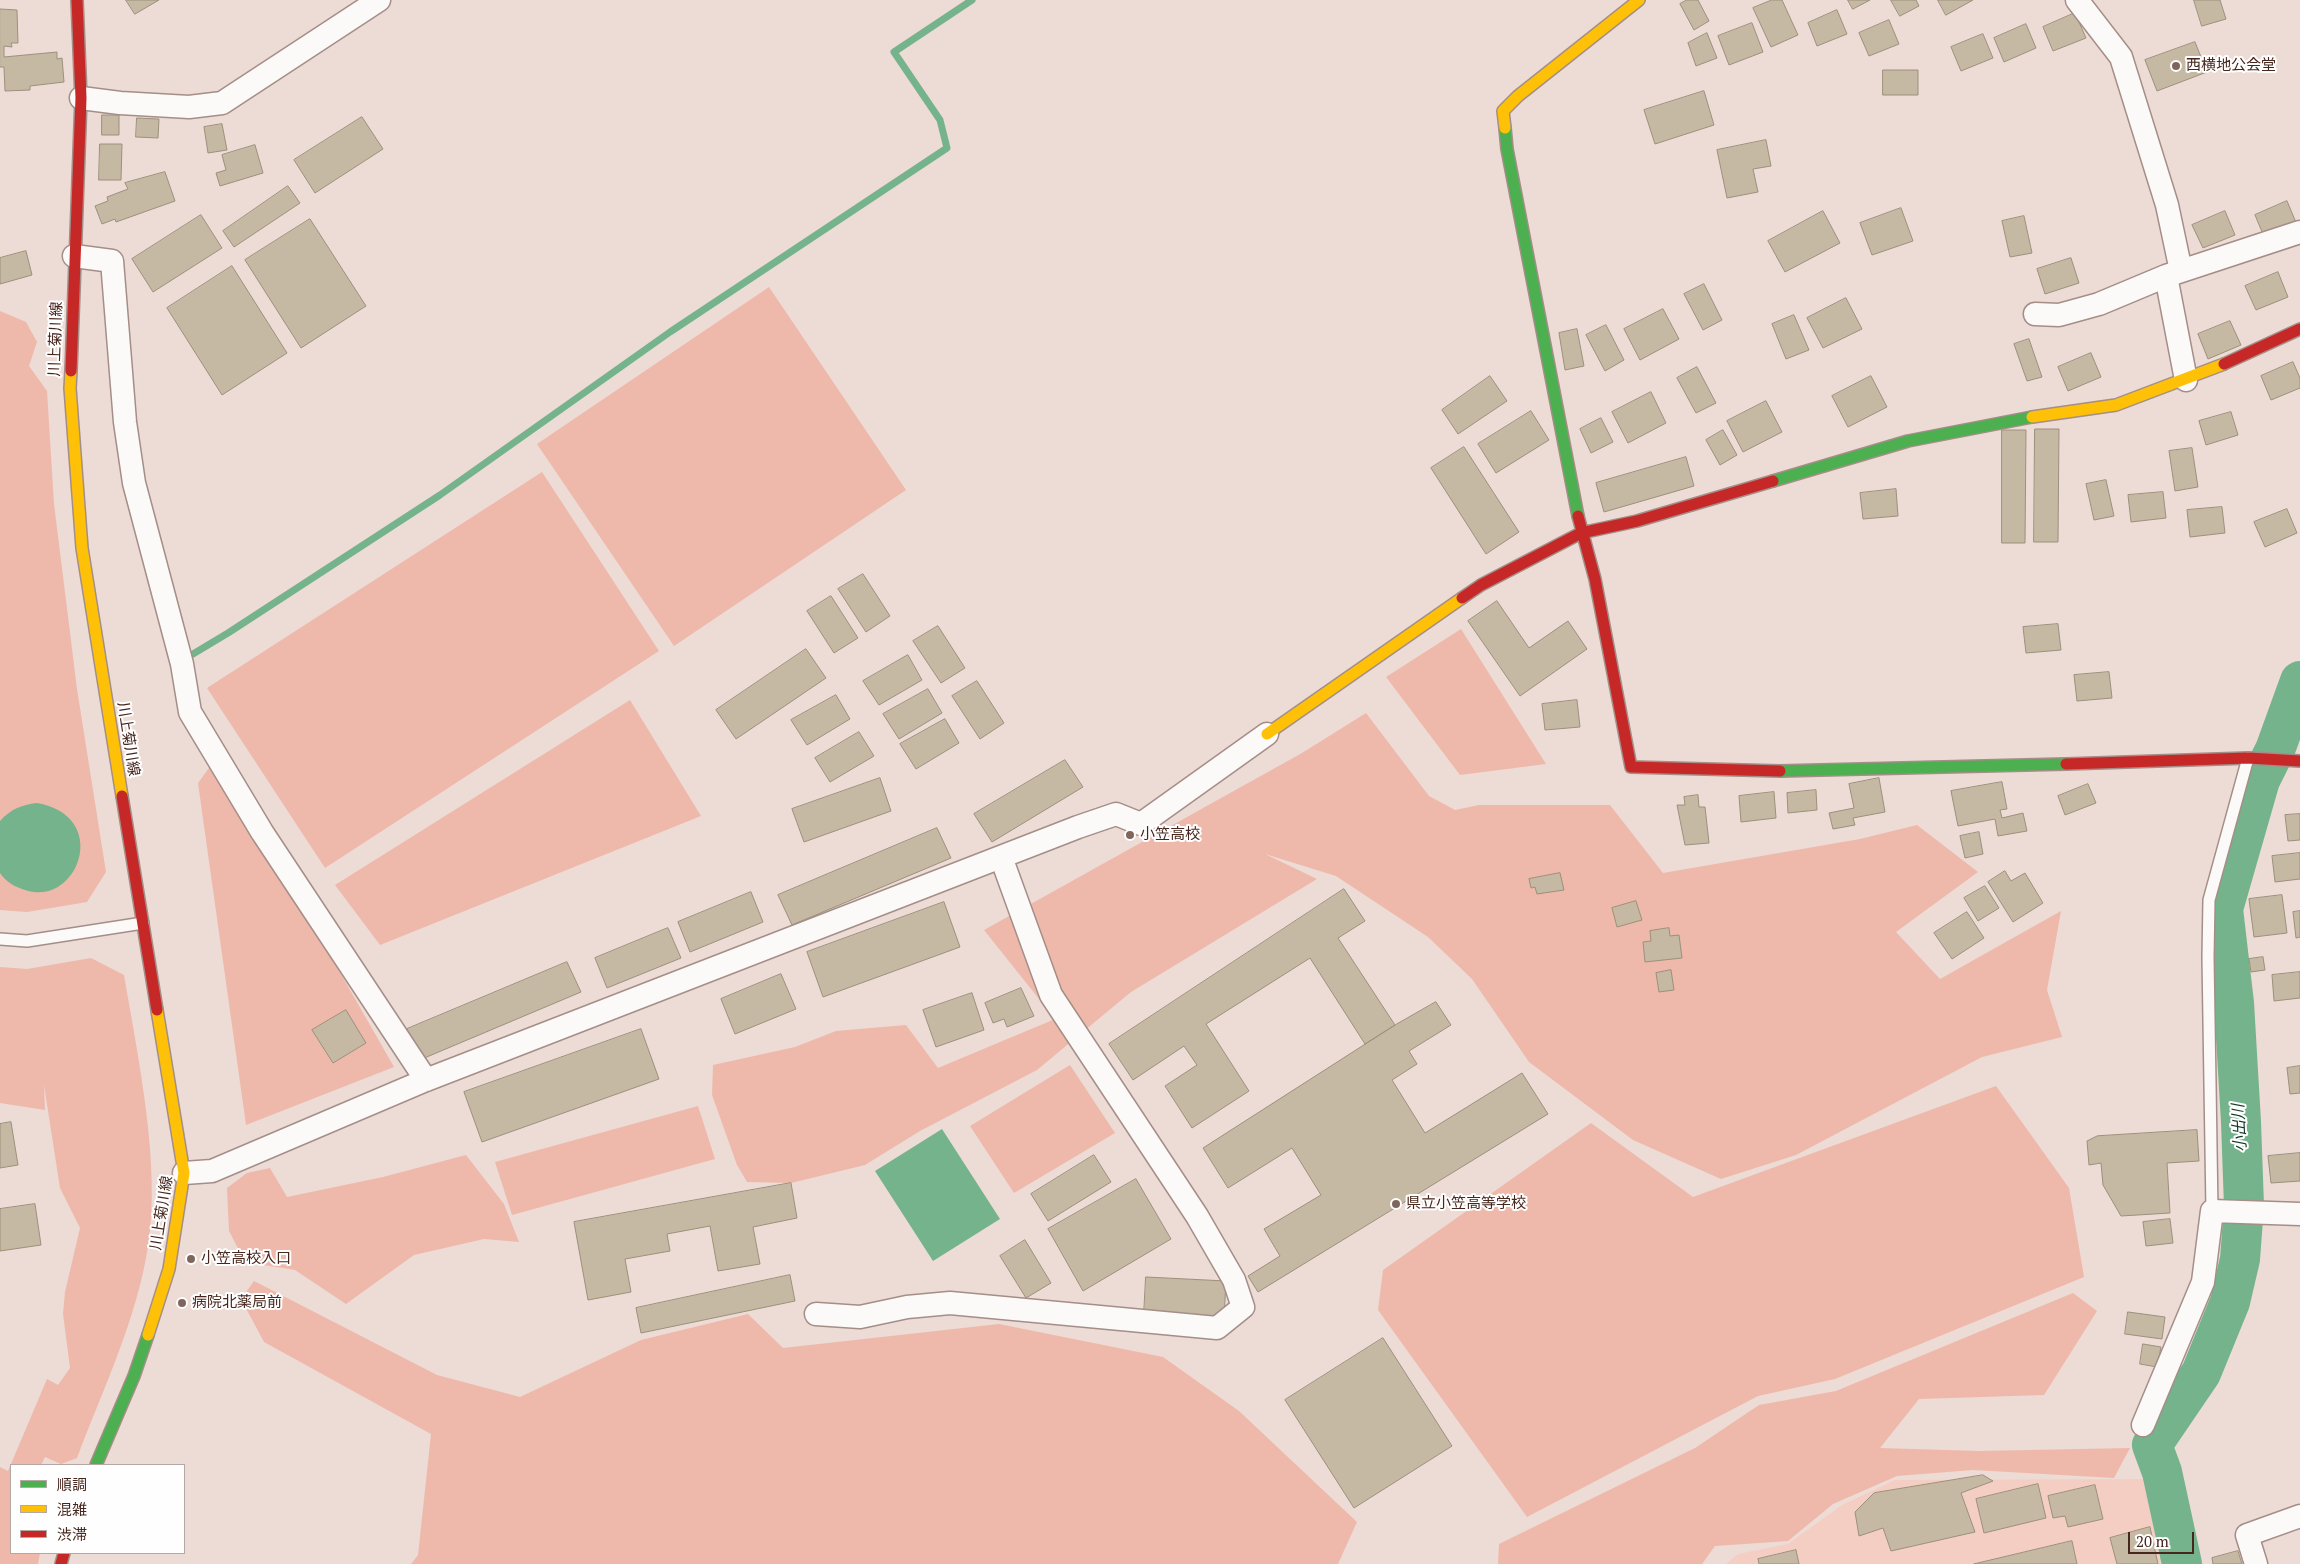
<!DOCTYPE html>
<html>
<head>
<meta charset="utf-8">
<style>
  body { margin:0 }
  #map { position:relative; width:2300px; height:1564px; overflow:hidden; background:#eddbd5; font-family:"PT Serif","Noto Sans JP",serif }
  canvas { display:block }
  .legend { position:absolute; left:10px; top:1464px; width:175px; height:90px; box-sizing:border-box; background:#fefefe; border:1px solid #b4a8a4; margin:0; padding:6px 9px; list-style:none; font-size:15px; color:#46261d }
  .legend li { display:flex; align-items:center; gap:10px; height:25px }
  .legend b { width:25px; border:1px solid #b4a8a4 }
  .scale { position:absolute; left:2128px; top:1532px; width:66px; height:22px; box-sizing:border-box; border:2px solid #46261d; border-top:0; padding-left:6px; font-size:15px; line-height:18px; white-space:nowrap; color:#46261d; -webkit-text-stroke:4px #fefefe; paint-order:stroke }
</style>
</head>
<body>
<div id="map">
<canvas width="2300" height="1564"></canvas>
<ul class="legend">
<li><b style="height:6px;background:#4caf50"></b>順調</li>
<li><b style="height:6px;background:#ffc107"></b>混雑</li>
<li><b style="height:6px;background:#c62828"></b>渋滞</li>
</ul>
<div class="scale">20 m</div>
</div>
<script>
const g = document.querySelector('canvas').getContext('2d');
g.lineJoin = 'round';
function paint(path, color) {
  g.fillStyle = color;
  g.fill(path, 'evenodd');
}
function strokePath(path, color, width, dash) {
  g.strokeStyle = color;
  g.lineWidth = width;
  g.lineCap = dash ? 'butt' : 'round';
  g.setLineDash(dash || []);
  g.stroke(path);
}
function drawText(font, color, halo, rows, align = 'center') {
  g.font = font + ' "PT Serif","Noto Sans JP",serif';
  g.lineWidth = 4;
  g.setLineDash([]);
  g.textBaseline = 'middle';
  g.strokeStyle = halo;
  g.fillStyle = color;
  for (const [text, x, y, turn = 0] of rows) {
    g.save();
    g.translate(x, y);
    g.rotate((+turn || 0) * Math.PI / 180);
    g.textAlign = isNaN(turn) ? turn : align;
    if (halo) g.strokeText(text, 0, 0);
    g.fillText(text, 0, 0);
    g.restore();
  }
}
paint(new Path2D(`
  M2144,1479L2161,1564H1726L1738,1554L1788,1544L1842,1505L1895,1480Z`), '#f5cec3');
paint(new Path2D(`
  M769,287L906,490L674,646L537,444Z
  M0,311L26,322L37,342L29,366L47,391L54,504L77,689L106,872L87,902L27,912L0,910Z
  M542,472L659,651L325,868L207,688Z
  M1461,629L1546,764L1460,775L1386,677Z
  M630,700L701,816L380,945L335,885Z
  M1366,713L1429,796L1455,810L1479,805H1610L1663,873L1860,839L1917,825L1978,872L1896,932L1940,979L2061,911L2047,990L2062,1037L1982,1057L1796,1155L1721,1179L1633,1140L1529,1062L1472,979L1428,937L1336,876L1265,854L1317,879L1131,992L1037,1070L920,1131L865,1165L791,1183L747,1182L737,1165L712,1095L713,1065L795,1047L836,1031L906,1025L938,1068L1055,1019L984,930L1302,753Z
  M217,757L394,1067L246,1125L198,783Z
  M91,958L124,975C138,1058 161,1164 148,1246C137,1319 103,1389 77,1458L61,1464L45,1457L41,1465H11V1553H40L38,1564H0V1467L8,1471L47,1379L58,1385L70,1368L63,1314L65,1292L80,1228L60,1188L44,1085L45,1110L0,1103V967L27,969Z
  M1070,1065L1115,1133L1014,1193L970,1126Z
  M1996,1086L2069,1188L2084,1277L1835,1379L1758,1396L1527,1517L1378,1310L1383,1270L1591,1123L1693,1197Z
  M698,1106L715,1159L512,1215L495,1162Z
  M466,1155L504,1204L519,1242L484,1239L414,1255L346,1304L295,1270L245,1262L229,1231L227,1188L247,1173L270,1168L287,1197L383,1177Z
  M254,1281L437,1375L520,1397L641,1340L748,1314L783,1348L999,1324L1163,1357L1239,1411L1357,1522L1338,1564H411L418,1555L431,1434L264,1342L241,1299Z
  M2073,1293L2097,1311L2044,1395L1919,1399L1880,1448L1979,1451L2130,1448L2114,1478L1973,1470L1897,1476L1833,1504L1788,1541L1715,1546L1702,1564H1498L1499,1544L1695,1448L1759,1405L1836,1391Z`), '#eeb9aa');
paint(new Path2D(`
  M37,803C112,816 78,908 25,890C15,887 6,882 0,873V821C11,809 21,805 37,803Z
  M942,1129L1000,1219L933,1261L875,1171Z`), '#75b38c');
strokePath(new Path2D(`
  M193,654L228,633L440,495L670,332L947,148L940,120L894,52L972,0`), '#75b38c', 7);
strokePath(new Path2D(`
  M2182,1564L2162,1472L2152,1445L2201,1373L2230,1302L2240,1259L2244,1206L2241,1122L2234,1003L2223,909L2260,780L2275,750L2300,681`), '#75b38c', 40);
const building = new Path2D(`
  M126,0H159L135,14Z
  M1687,0H1698L1709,21L1694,30L1680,4Z
  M1772,0H1782L1798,35L1771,47L1753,8Z
  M1848,0H1870L1853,9Z
  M1891,0H1916L1919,6L1900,16Z
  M1938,0H1973L1946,15Z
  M2194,0H2220L2226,19L2202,26Z
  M0,9L17,10L18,43H11L12,47L4,46V57L57,52V59L62,58L64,82L30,86V90L5,91L4,67H0Z
  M1837,10L1847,34L1817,46L1808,23Z
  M2075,13L2086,38L2053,51L2043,27Z
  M1889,20L1899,44L1869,56L1859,33Z
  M1752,23L1763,52L1729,65L1718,36Z
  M2026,24L2036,48L2004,62L1994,38Z
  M1707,33L1717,58L1696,66L1688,43Z
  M1983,34L1993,58L1961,71L1951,47Z
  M2195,42L2207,72L2157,91L2145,60Z
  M1883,70H1918V95H1883Z
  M1704,91L1714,125L1655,144L1644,110Z
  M102,115H119V135H102Z
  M362,117L383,149L315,193L294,160Z
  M137,118L159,119L158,138L136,137Z
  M222,124L227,150L208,153L204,127Z
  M1766,140L1771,166L1753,169L1758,192L1727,198L1717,150Z
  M100,144H122L121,180H99Z
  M255,145L263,173L220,186L216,173L226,170L222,155Z
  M165,172L175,201L116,222L115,219L102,224L95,206L108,201L107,197L128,189L125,183Z
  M288,186L300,203L234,247L223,231Z
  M2287,201L2297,225L2265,239L2255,215Z
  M1901,208L1913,241L1872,255L1860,223Z
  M1823,211L1840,243L1785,272L1768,241Z
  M2225,211L2235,235L2203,248L2192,225Z
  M201,215L222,248L153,292L132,259Z
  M2024,216L2032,253L2010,257L2002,221Z
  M310,219L366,306L301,348L245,260Z
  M26,251L32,275L0,284V258Z
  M2071,258L2079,283L2045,294L2037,269Z
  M232,266L287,353L222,395L167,308Z
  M2278,272L2288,297L2256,310L2245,286Z
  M1704,284L1722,320L1703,330L1684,294Z
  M1846,298L1862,329L1823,348L1807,318Z
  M1663,309L1679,339L1640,360L1624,329Z
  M1794,315L1809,350L1786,359L1772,324Z
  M2230,321L2241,345L2208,359L2198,334Z
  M1606,325L1624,360L1605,371L1586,335Z
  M1577,329L1584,366L1565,370L1559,333Z
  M2029,339L2042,377L2027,381L2014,344Z
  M2091,353L2101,377L2068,391L2058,367Z
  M2293,362L2300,378V388L2271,400L2261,376Z
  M1697,367L1716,403L1696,413L1677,378Z
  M1490,376L1507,401L1458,434L1442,410Z
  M1871,376L1887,407L1848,427L1832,396Z
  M1651,392L1666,423L1628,443L1612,412Z
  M1766,401L1782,432L1743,452L1727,421Z
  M1531,411L1549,440L1496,473L1478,444Z
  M2231,412L2238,435L2206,445L2199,421Z
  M1601,418L1613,442L1591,453L1580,429Z
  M2035,429H2059L2058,542H2034Z
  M1723,430L1737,455L1720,465L1706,440Z
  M2002,430H2026L2025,543H2002Z
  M1464,447L1519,532L1486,554L1431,468Z
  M2192,448L2198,487L2175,491L2169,451Z
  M1686,457L1694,486L1604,512L1596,483Z
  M2106,480L2114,516L2094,520L2086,484Z
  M1896,489L1898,516L1863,519L1860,493Z
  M2163,492L2166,518L2131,522L2128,495Z
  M2222,507L2225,533L2190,537L2187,510Z
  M2287,509L2297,533L2265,547L2254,522Z
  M863,574L890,616L866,632L838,589Z
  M831,596L858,638L834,653L807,611Z
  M1497,601L1529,648L1568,621L1587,649L1520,696L1468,621Z
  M2058,624L2061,650L2026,653L2023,627Z
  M938,626L965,668L941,683L913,641Z
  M806,649L826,678L736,739L716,710Z
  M908,655L922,680L879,705L863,681Z
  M2109,672L2112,698L2077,701L2074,675Z
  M977,681L1004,723L980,739L952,696Z
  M928,689L942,713L899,739L883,714Z
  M836,695L850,719L807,745L791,720Z
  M1577,700L1580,727L1545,730L1542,704Z
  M945,719L959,743L916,769L900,744Z
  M859,732L874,756L830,782L815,758Z
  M1065,760L1083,787L992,842L974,814Z
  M880,778L891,811L804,842L792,809Z
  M1879,778L1885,812L1853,818L1855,825L1833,829L1829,813L1854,808L1849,784Z
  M2002,782L2007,809L2000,810L2002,818L2023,813L2027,831L1998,836L1995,819L1958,826L1951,791Z
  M2088,784L2096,803L2065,815L2058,796Z
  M1816,790L1817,810L1788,813L1787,793Z
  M1774,792L1776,818L1741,822L1739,796Z
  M1698,795L1699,807H1705L1709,843L1685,845L1677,805H1685L1684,797Z
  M2300,814V840L2288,841L2285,815Z
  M937,828L951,858L792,925L778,895Z
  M1979,832L1983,854L1965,858L1960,836Z
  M2300,853V879L2275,882L2272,856Z
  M2005,871L2011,881L2025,873L2043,903L2013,922L1988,882Z
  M1560,873L1564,890L1537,894L1535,887L1531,888L1529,879Z
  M1985,886L1999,908L1978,921L1964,898Z
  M1344,889L1365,921L1338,938L1395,1025L1365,1044L1310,958L1206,1024L1249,1091L1192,1128L1165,1086L1197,1065L1184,1046L1133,1080L1109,1044Z
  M751,892L763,922L690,952L678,922Z
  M2282,895L2287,933L2254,937L2249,899Z
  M1636,901L1642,920L1617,927L1612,908Z
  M944,902L960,947L823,997L807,952Z
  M2300,911V937L2296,938L2293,912Z
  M1967,912L1984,938L1952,959L1934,933Z
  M668,928L681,958L607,988L595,958Z
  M1669,928L1670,936L1679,935L1682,958L1645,962L1643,942L1651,941L1650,931Z
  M2263,957L2265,970L2251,972L2249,959Z
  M567,962L581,992L422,1059L407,1029Z
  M1671,970L1674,990L1659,992L1656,973Z
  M2300,972V998L2274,1001L2272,975Z
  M781,974L796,1009L735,1034L721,999Z
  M1021,988L1034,1016L1007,1027L1004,1019L993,1023L985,1003Z
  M972,993L984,1030L936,1047L923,1010Z
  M1436,1002L1451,1025L1409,1051L1417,1064L1392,1080L1425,1133L1522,1073L1548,1114L1258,1292L1248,1276L1280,1256L1264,1229L1321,1195L1292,1148L1228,1188L1203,1148L1395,1025Z
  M346,1010L366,1043L333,1063L312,1030Z
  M641,1029L659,1079L482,1142L464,1092Z
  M2300,1066V1093L2290,1094L2287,1068Z
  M11,1122L18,1165L0,1168V1124Z
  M2197,1130L2199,1161L2167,1163L2170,1213L2121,1216L2103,1185L2101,1163L2089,1165L2087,1141L2097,1136Z
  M2300,1153V1181L2271,1183L2268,1156Z
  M1094,1155L1111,1182L1048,1221L1031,1194Z
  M1136,1179L1171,1239L1083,1291L1048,1229Z
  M791,1183L797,1218L753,1227L760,1264L718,1271L710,1226L667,1234L670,1251L625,1259L631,1292L588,1300L574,1222Z
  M35,1204L41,1245L0,1251V1209Z
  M2170,1219L2173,1243L2146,1246L2143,1222Z
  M1025,1240L1051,1283L1026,1298L1000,1256Z
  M790,1275L795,1301L641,1333L636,1308Z
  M1146,1277L1226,1281L1224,1319L1144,1315Z
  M2128,1312L2165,1317L2162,1339L2125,1334Z
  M1383,1338L1452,1446L1354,1508L1285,1400Z
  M2143,1344L2161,1347L2157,1367L2140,1364Z
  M1983,1475L1993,1481L1961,1493L1975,1532L1891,1551L1883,1528L1859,1536L1855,1512L1874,1493Z
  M2038,1484L2046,1518L1984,1533L1976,1499Z
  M2095,1485L2103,1519L2068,1527L2065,1516L2053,1518L2048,1496Z
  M2150,1527L2158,1564H2117L2110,1538Z
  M2072,1541L2077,1564H1974Z
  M1796,1550L1799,1564H1759L1758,1559Z
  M2238,1551L2242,1564H2213L2212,1558Z`);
paint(building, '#c5b9a3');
strokePath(building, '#9c907c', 1);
const lane = new Path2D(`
  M0,939L27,941L143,923
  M2212,1211L2208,957L2209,900L2248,758`);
const street = new Path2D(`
  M2077,0L2121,57L2167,205L2181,271
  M81,98L120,103L189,107L222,103L379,0
  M74,256L112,261L125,422L134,483L182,664L190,712L262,832L426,1080
  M2166,276L2186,380
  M2035,314L2059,315L2099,304L2166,276L2300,232
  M184,1173L212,1171L426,1080L1078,827L1116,814L1141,824L1267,734
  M816,1314L860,1317L907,1307L950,1303L1217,1328L1243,1307L1234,1280L1197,1216L1051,995L1001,857
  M2143,1425L2203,1282L2212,1211L2300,1214
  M2256,1564L2247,1535L2300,1516`);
const fast = new Path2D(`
  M1505,128L1507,149L1578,516
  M1773,481L1908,441L2032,417
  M1780,771L2066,764
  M96,1465L134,1376L148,1335`);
const slow = new Path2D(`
  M1505,128L1503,111L1518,96L1639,0
  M71,371L70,388L82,548L122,796
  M2032,417L2116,405L2224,364
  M1267,734L1462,598
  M148,1335L169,1269L184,1173L157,1010`);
const jam = new Path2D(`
  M2224,364L2300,329
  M71,371L81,98L77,0
  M1578,516L1595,579L1631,767L1780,771
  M1462,598L1481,585L1581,533L1637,521L1773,481
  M2066,764L2248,758L2300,761
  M122,796L157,1010
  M61,1564L64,1553`);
strokePath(lane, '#a48e87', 14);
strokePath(street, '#a48e87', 25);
strokePath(fast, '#a48e87', 14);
strokePath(slow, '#a48e87', 14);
strokePath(jam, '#a48e87', 14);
strokePath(lane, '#fcfaf9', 11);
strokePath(street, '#fcfaf9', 22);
strokePath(fast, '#4caf50', 11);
strokePath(slow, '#ffc107', 11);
strokePath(jam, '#c62828', 11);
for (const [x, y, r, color] of [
  [2176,66,5,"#80655d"],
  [1130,835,5,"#80655d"],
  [1396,1204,5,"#80655d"],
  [191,1259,5,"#80655d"],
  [182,1303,5,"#80655d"]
]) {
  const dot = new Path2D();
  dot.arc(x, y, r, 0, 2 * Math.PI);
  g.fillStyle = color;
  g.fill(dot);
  strokePath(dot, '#fefefe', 2);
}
drawText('15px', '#46261d', '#fefefe', [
  ["西横地公会堂",2186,66],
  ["小笠高校",1140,835],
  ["県立小笠高等学校",1406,1204],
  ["小笠高校入口",201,1259],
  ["病院北薬局前",192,1303]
], 'left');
drawText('15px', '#46261d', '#fefefe', [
  ["川上菊川線",56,339,-88],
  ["川上菊川線",128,739,81],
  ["川上菊川線",162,1213,-81]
]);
drawText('italic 16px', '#113a24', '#fefefe', [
  ["小出川",2240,1128,-93]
]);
</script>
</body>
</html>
